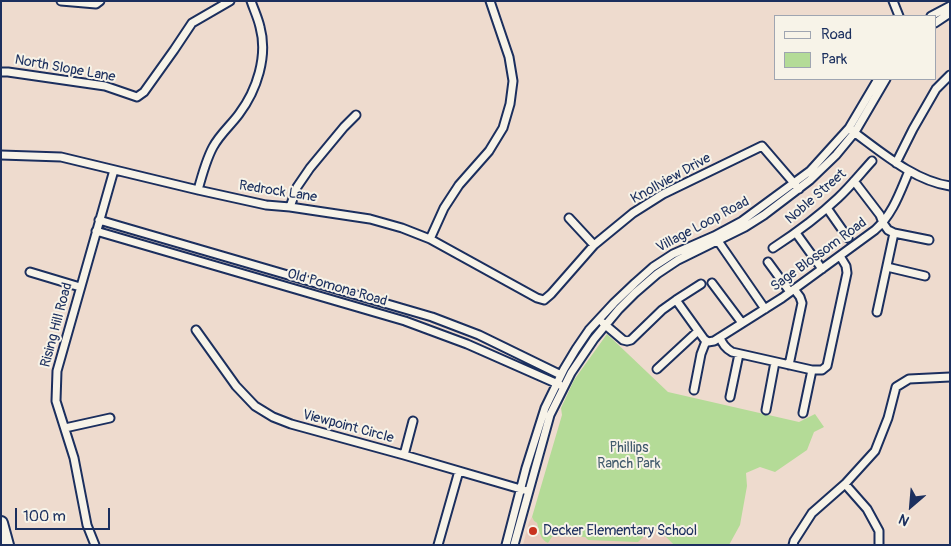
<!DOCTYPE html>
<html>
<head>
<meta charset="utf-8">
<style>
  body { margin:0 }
  #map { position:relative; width:951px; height:546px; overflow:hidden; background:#eedbce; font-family:Pangolin,sans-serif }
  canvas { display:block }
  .frame { position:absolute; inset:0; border:2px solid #1b2f5e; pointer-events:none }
  .legend { position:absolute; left:774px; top:15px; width:162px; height:65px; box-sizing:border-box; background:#f7f3e8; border:1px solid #9fa5b1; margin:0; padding:6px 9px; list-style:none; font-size:15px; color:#1b2f5e }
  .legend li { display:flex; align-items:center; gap:10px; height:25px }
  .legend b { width:25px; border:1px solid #9fa5b1 }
  .north { position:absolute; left:886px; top:481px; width:50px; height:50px; -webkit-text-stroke:4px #f7f3e8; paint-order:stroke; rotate:207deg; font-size:14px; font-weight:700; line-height:20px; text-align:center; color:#1b2f5e }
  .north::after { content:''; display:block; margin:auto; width:18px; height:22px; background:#1b2f5e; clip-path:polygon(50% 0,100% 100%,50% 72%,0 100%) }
  .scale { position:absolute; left:15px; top:508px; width:95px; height:22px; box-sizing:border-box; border:2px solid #1b2f5e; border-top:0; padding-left:6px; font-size:15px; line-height:18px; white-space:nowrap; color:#1b2f5e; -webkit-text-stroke:4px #f7f3e8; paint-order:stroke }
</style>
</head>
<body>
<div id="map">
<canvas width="951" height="546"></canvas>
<div class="frame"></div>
<ul class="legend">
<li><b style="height:6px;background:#f7f3e8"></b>Road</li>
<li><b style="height:14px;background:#b4db97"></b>Park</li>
</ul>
<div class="north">N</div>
<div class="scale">100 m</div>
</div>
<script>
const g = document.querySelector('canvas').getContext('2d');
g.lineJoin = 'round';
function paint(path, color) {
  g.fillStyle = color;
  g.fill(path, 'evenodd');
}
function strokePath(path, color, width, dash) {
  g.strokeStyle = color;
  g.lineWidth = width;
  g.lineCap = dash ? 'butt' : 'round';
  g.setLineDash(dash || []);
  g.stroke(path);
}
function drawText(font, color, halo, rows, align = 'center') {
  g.font = font + ' Pangolin,sans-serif';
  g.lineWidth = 4;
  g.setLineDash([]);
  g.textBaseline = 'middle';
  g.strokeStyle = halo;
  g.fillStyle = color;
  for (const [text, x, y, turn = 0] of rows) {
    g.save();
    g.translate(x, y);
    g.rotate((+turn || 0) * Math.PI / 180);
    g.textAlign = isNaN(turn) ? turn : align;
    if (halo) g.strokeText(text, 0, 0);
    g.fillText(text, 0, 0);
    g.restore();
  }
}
paint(new Path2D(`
  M532,517L534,521L537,523L540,535L548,543L552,537L555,536L585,537L588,540L655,526L674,545H523L529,522Z`), '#e8cabc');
paint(new Path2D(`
  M607,334L668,392L799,422L815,414L824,427L814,432L807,450L775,472L760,467L746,473L747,486L740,525L729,545H674L655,526L638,542L588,540L585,537L555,536L552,537L548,543C540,540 539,530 537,523L534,521L532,517L562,415L561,408L574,380Z`), '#b4db97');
const street = new Path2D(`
  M61,1L96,4L100,1
  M893,1L899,16
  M931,16L950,6
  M935,23L950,13
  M1,72H8L105,86L137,97L144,92L174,50L192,23L230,1
  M851,130C880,151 914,181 950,186
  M1,155L61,157L198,190L266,205L290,207L370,219L402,228L430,239L537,298L544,300L551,294L594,245L633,213L663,194L762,146L799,189
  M896,163L913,129L936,89L950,75
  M854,181L880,215L883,223L888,230L894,233L929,240
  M198,190C202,175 206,160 213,147C220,134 231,125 239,114C257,90 268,56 260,27C258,18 254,10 251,1
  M290,207L297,187L310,168L344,127L356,115
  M827,208L848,238
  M569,218L594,245
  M99,220L432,317L479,335L561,375
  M96,231L405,321L467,344L560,385
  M796,233L822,269
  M716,238L765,309
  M430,239L444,208L459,185L489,151L503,128L510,104L513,81L509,57L490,1
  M773,248C796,233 818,217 838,198C850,187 861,173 872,161
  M768,262L790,292
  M887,267L925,276
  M30,272L80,287
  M712,283L742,323
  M676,300L704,339L708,342L714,341L782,298L875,230C893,214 900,192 909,171
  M877,312L894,233
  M603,323L623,340L627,341L631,340L662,310L676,300L701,284
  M196,330L236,386L255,406L273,417L291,424L404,455L524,490
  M720,337C722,344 725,348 732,352L812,370
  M789,365L802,303L800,297L794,289
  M657,369L698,331
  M694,390L701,354L706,341
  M730,397L739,354
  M766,410L775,362
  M803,413L812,370H822L827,366L847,273L846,266L840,256
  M65,428L110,418
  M404,455L413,421
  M845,484L867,509L879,531V545
  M95,545L87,525L74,458L56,401L57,371L114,170
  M438,545L459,471
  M506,545L526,468L545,408L564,369L576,349L589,330L614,303L635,283L653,267L673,254L714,236L742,221L810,171L849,128L878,79
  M514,545L550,415L571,373L594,339L619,309L635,293L657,274L678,260L745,227L764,215L810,180L836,155L855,132L886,79
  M793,545L794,541L812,513L845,484L875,451L888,418L896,387L909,379L950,377`);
const highway = new Path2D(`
  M1,523L7,545`);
strokePath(street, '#1b2f5e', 11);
strokePath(highway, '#1b2f5e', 16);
strokePath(street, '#f7f3e8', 7);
strokePath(highway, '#f7f3e8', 12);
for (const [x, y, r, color] of [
  [533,531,5,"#c8321e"]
]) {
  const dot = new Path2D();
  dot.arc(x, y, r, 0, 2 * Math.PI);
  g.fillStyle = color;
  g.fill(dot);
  strokePath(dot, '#f7f3e8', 2);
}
drawText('14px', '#1b2f5e', '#f7f3e8', [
  ["North Slope Lane",65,69,10],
  ["Knollview Drive",671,179,-29],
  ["Redrock Lane",278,192,9],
  ["Noble Street",816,197,-41],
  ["Village Loop Road",703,225,-28],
  ["Sage Blossom Road",819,255,-36],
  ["Old Pomona Road",337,288,16],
  ["Rising Hill Road",57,325,-75],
  ["Viewpoint Circle",348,427,15]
]);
drawText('14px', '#415a6c', '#f7f3e8', [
  ["Phillips",629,448],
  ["Ranch Park",629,464]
]);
drawText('14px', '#1b2f5e', '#f7f3e8', [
  ["Decker Elementary School",543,531]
], 'left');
</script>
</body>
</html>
